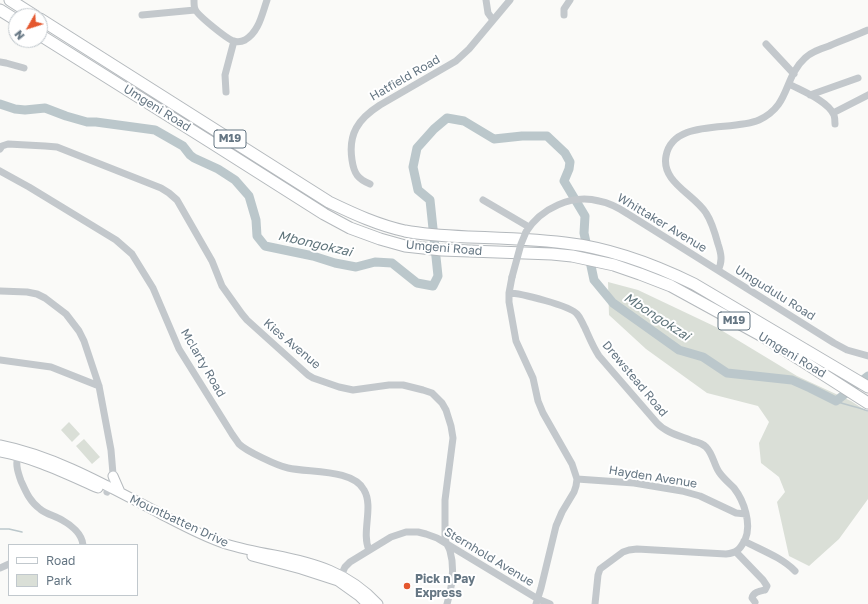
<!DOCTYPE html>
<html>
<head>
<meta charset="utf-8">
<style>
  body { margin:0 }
  #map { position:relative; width:868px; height:604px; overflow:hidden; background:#fafaf8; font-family:"Golos Text",sans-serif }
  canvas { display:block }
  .legend { position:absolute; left:8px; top:544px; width:130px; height:52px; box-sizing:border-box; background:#fff; border:1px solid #c1c8cd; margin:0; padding:5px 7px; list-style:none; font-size:12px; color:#657683 }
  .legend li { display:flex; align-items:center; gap:8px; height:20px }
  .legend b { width:20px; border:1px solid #c1c8cd }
  .north { position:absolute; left:8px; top:8px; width:40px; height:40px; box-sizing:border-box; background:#fff; border:1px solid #c1c8cd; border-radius:50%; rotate:231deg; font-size:11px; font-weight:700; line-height:16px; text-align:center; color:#657683 }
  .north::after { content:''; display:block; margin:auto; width:14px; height:18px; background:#e4572e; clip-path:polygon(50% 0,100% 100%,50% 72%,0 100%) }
</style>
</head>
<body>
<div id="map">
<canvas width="868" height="604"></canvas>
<ul class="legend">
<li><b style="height:5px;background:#fff"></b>Road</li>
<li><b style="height:11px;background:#dadfd7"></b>Park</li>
</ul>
<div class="north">N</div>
</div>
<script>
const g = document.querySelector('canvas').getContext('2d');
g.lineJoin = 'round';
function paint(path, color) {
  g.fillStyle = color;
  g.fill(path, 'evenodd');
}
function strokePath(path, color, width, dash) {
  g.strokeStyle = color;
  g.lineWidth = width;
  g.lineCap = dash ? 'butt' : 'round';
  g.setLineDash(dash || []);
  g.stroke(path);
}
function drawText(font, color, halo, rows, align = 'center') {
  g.font = font + ' "Golos Text",sans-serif';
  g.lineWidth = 4;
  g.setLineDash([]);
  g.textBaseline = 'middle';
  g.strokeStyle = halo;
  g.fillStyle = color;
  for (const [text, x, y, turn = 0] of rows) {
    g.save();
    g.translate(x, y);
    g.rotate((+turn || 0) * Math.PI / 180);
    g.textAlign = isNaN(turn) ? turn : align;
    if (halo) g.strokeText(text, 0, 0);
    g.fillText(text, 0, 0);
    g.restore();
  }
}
paint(new Path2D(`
  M608,282L638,290L716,327L797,376L851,401L868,412V499L839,539L809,566L789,556L777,502L785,492L779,477L761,463L759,443L769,422L758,406L707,393L646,349L609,315Z
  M69,422L80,434L72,442L61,430Z
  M84,439L100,457L92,464L76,446Z`), '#dadfd7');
strokePath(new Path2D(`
  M836,401C846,405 857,407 868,411
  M0,529H9L22,532`), '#bbc7cb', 1.5);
strokePath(new Path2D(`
  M0,104L15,109L25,110L45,108L66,116L87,122H96L155,130L183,146L190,155L194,158L218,169L235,180L249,196L256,220L257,236L265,246L313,256L335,263L356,267L375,262L392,263L417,283L433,286L438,276L430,200L418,190L413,167L417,148L434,129L447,118L464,121L494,139L522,136H547L565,153L570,162L569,169L564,181L585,216L584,233L594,280L613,303L679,350L703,357L727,373L792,380L810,388L836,401L868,376`), '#bbc7cb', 9);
const major = new Path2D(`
  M0,445C56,456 111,488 161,514C182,525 204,537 226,544C242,549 258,552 274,555C315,563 348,572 378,604
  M0,452C34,458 66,474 98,488
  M113,476L120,492
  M252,556L301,569L338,581L359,596L367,604`);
const highway = new Path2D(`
  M10,0L35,16
  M0,10L16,20
  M40,19L329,202C354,214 378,225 405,231C426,235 447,236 468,237C500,238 533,239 565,243C610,248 653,264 694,284L868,387
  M40,35L212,143L324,214L350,228L380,239L405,246L442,250L552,254L572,256L614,265L640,274L671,286L764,337L804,362L868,403`);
strokePath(major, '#b5babe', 11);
strokePath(highway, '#b4b9bd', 13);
strokePath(new Path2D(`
  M194,0C194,3 194,7 195,9C197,15 226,38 233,41C237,42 241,42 245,40C259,32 262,14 267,0
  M486,0L488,13L493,20
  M142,15L195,10
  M564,15V9L570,0
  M766,44L794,74
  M0,62L6,63L24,68
  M789,84C802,91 828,101 834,115C835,118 835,121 835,124
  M226,92L225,75L234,41
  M810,95L858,78
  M833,113L868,95
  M0,149L2,146L8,144L45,146L57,147L161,188L169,193L177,200L212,261L222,286L242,314L247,320L308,375L313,378L339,387L353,390L389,385H403L423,390L432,393L442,403L446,410L451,426L453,438L445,500V539C446,544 449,547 450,551C455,568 452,587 447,604
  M0,171L29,187L116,240L132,254L153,288L179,349L232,434C234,437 237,441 239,444C246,451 278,466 288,468C310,473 353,469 364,490C374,507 361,532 369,550
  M370,184C358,179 354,174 352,160C348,134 358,119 380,105L456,61L469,49L510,0
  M483,200L529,227
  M526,232C541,208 572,194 599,201C610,203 619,208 628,214L834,343L847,350L868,356
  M718,270C723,261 721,253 718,244C715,233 712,222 706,213C694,194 661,182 666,156C673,118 732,132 759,120C791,105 783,78 805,58C811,52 820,49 829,46C842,40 855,36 868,30
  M512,277L509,293V302L516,341L533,378L538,401L543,413L572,464L577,479L576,486L574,492L562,512L556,526L541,588L536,604
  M0,291L27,292L37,294L45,298L66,314L79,331L84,341L99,386L111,450L113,474V478L107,492
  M509,293C520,293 571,306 577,314C581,318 582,323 585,328C589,337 593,347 599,356L657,423C666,433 681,436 693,441C697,442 703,444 706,447C713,454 714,465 719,472C723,478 729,483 734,488C744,501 752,524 745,540C740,549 737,553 726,554L637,549L629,550L623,552L600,569L598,575L595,604
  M0,360L51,367L99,386
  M19,451C15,463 17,470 21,481C26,492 30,502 40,509C46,514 55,516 62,520C71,525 82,534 83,545
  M577,479L634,483L682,491L700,496L736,513L746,514
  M744,541C761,550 781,557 795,571
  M736,552L763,580L767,586L765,590C760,591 753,592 752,598L755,602
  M0,568L9,564
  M339,580L345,567L350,562L391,537L406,532H418L426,534L437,538L528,593L538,599L550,604`), '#c3c8cc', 7);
strokePath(major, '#fff', 9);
strokePath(highway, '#fff', 11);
strokePath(new Path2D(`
  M512,277L521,244L526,232`), '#c3c8cc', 7);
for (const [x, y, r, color] of [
  [407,586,4,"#e4572e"]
]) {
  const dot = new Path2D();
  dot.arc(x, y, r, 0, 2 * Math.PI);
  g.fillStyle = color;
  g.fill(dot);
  strokePath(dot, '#fff', 1.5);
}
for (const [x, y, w] of [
  [230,139,32],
  [734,321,32]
]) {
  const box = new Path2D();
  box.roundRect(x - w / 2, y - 9, w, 18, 3);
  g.fillStyle = '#fff';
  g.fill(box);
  strokePath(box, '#657683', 1);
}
drawText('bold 11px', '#657683', null, [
  ["M19",230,139],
  ["M19",734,321]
]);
drawText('12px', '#657683', '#fff', [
  ["Hatfield Road",405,78,-30],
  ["Umgeni Road",157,108,32],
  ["Whittaker Avenue",662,223,31],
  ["Umgeni Road",444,248,5],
  ["Umgudulu Road",775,293,32],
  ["Kies Avenue",292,344,40],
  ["Umgeni Road",792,355,31],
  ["Mclarty Road",203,363,60],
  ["Drewstead Road",635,379,50],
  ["Hayden Avenue",653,477,9],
  ["Mountbatten Drive",179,521,25],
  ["Sternhold Avenue",489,557,31]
]);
drawText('bold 12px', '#657683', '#fff', [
  ["Pick n Pay",415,579],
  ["Express",415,593]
], 'left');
drawText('italic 13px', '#60757c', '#fff', [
  ["Mbongokzai",315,244,13],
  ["Mbongokzai",657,317,33]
]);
</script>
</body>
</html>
